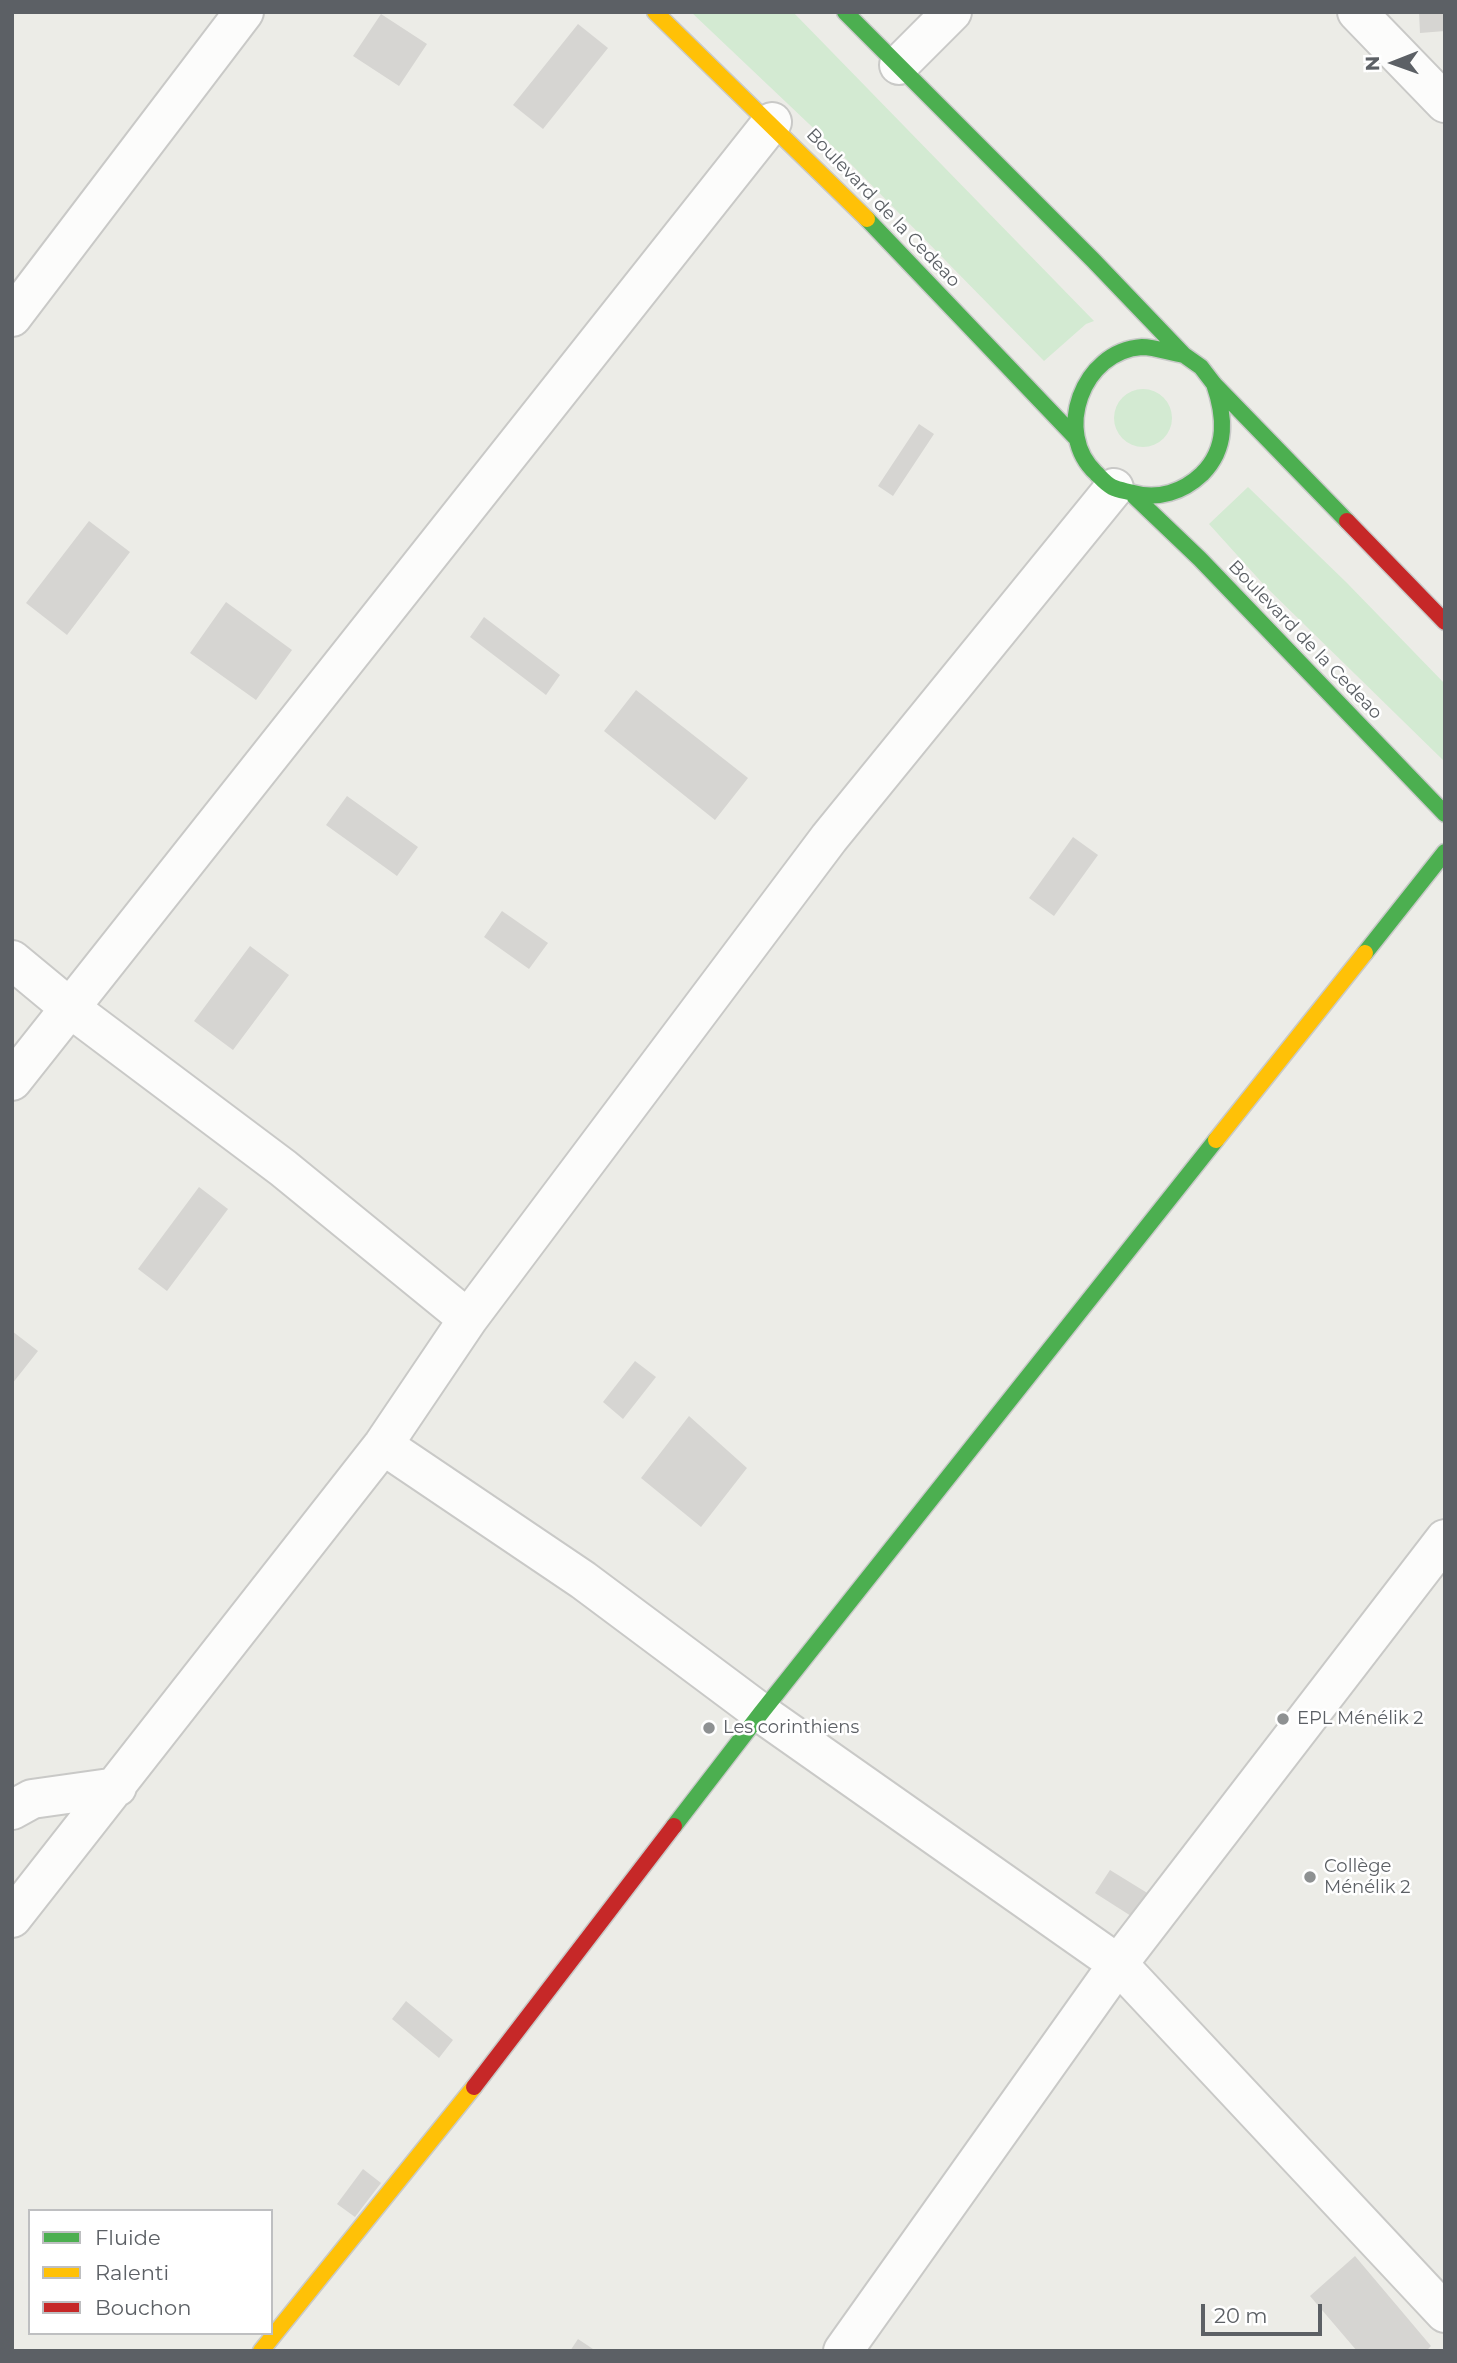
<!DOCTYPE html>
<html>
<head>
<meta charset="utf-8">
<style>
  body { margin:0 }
  #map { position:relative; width:1457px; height:2363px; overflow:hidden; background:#ecece7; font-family:Montserrat,sans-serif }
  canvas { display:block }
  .frame { position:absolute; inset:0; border:14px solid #5c6065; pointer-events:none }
  .legend { position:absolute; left:28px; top:2209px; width:245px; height:126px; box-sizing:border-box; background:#fff; border:2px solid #bebfc1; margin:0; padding:9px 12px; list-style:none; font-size:21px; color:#5c6065 }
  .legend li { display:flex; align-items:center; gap:14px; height:35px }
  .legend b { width:35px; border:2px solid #bebfc1 }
  .north { position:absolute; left:1359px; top:28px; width:70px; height:70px; -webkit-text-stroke:5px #fff; paint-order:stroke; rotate:269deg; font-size:19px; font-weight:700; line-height:28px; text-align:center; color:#5c6065 }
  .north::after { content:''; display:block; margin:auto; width:24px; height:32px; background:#5c6065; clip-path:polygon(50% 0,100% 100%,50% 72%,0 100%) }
  .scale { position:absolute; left:1201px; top:2304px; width:121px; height:32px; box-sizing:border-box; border:4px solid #5c6065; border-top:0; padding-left:9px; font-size:21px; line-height:24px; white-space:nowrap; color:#5c6065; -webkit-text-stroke:5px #fff; paint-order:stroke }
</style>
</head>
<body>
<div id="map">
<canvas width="1457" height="2363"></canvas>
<div class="frame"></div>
<ul class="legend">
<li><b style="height:9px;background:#4caf50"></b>Fluide</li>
<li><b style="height:9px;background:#ffc107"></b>Ralenti</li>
<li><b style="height:9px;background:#c62828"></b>Bouchon</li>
</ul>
<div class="north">N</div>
<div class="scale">20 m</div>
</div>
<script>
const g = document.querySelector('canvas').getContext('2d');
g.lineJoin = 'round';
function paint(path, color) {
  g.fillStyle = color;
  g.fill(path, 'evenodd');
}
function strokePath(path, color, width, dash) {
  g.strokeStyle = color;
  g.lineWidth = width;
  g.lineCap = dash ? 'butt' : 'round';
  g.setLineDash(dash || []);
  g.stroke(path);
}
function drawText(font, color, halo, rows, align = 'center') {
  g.font = font + ' Montserrat,sans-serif';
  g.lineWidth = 5;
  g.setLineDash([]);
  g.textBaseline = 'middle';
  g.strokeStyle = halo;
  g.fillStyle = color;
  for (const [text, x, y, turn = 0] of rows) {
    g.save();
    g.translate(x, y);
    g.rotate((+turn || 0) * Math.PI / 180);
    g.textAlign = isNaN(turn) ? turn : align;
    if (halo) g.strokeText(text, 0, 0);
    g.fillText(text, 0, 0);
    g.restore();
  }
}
paint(new Path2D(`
  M691,12H793L1094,321L1086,324L1044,361L847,160Z
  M1114 418a29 29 0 1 1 58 0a29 29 0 1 1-58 0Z
  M1248,487L1347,583L1445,684V762L1265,586L1209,524Z`), '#d3ead2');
paint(new Path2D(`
  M1419,12H1445V31L1420,33Z
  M381,14L427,44L399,86L353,56Z
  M578,24L608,48L543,129L513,105Z
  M919,424L934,434L893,496L878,486Z
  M89,521L130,552L67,635L26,603Z
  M226,602L292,650L256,700L190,653Z
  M484,617L560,675L546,695L470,637Z
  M636,690L748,778L715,820L604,731Z
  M347,796L418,847L397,876L326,825Z
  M1073,837L1098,855L1054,916L1029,898Z
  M502,911L548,943L529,969L484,937Z
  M250,946L289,975L233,1050L194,1021Z
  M199,1187L228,1209L167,1291L138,1269Z
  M12,1331L38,1351L12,1384Z
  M635,1361L656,1377L623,1419L603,1402Z
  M689,1416L747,1468L701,1527L641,1478Z
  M1110,1870L1157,1899L1142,1923L1095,1893Z
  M406,2001L453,2040L439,2058L392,2019Z
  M363,2169L381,2183L355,2217L337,2204Z
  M1355,2256L1431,2346L1426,2351H1357L1310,2296Z
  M578,2339L596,2351H570Z`), '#d6d5d2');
const street = new Path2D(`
  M1357,12L1445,103
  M899,65L952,12
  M12,317L244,12
  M12,960L70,1008L283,1168L468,1319
  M12,1081L772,122
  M383,1445L583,1580L761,1713L1118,1964L1445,2313
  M12,1810L32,1799L117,1787
  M12,1918L383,1445L468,1319L829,838L1114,488
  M843,2351L1118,1964L1445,1539`);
const fast = new Path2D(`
  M845,12L1093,260L1184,355L1201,367L1214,384L1347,521
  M867,219L1076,438
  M1184,355C1171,353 1155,347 1142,347C1082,351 1053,433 1096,473C1101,478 1106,484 1112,487C1118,490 1126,491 1133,493C1158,500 1183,492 1202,474C1228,448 1225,416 1214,384
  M1134,496L1200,559L1445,814
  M1365,953L1445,852
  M674,1826L761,1713L1216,1140`);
const slow = new Path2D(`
  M655,12L867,219
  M1216,1140L1365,953
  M261,2351L474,2087`);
const jam = new Path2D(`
  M1347,521L1445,622
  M474,2087L674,1826`);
strokePath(street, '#c9c9c7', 42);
strokePath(fast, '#c9cac9', 19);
strokePath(slow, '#c9cac9', 19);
strokePath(jam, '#c9cac9', 19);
strokePath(street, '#fcfcfb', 38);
strokePath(fast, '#4caf50', 16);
strokePath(slow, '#ffc107', 16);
strokePath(jam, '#c62828', 16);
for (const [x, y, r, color] of [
  [1283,1719,7,"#8e9192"],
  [709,1728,7,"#8e9192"],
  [1310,1877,7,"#8e9192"]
]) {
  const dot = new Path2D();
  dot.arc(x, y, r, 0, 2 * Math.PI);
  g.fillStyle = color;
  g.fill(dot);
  strokePath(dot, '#fff', 2.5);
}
drawText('18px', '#5c6065', '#fff', [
  ["Boulevard de la Cedeao",883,208,46],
  ["Boulevard de la Cedeao",1305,640,46]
]);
drawText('18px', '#5c6065', '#fff', [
  ["EPL Ménélik 2",1297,1719],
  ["Les corinthiens",723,1728],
  ["Collège",1324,1867],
  ["Ménélik 2",1324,1888]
], 'left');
</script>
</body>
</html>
